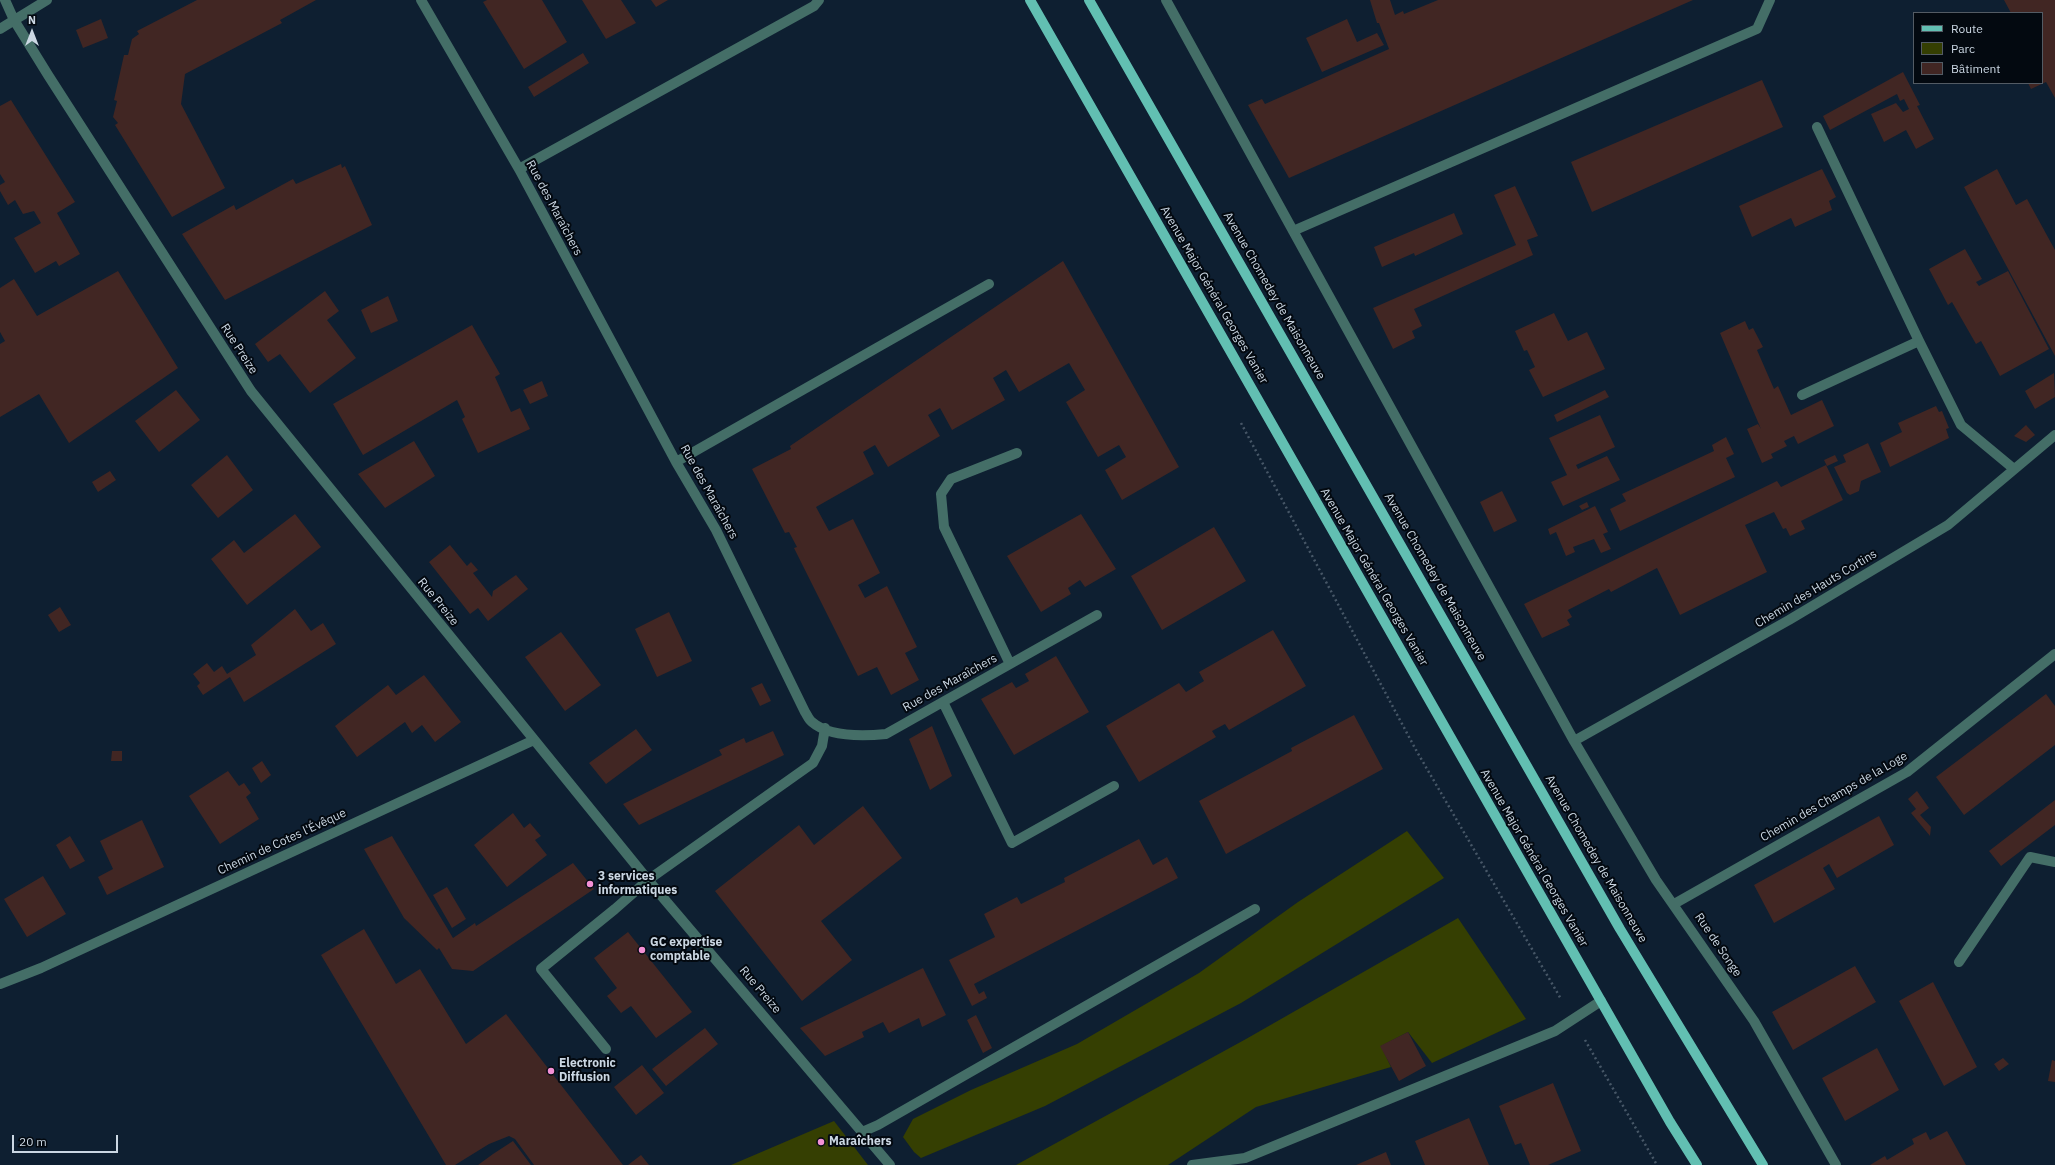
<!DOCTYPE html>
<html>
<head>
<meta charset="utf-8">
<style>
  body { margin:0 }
  #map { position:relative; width:2055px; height:1165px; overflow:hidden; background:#0e1f31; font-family:"IBM Plex Sans",sans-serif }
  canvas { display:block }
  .legend { position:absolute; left:1913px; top:12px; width:130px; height:72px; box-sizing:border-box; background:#030910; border:1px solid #535b64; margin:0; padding:5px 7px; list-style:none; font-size:12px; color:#cbd7e3 }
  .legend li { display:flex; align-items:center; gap:8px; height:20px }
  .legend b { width:20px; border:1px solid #535b64 }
  .north { position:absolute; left:12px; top:12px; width:40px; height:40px; -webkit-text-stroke:3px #030910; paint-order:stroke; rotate:0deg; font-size:11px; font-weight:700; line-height:16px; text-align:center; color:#cbd7e3 }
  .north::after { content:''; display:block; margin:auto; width:14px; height:18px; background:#cbd7e3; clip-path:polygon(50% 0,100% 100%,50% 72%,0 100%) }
  .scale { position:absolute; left:12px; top:1135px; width:106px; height:18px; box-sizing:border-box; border:2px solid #cbd7e3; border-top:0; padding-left:5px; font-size:12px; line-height:14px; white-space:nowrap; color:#cbd7e3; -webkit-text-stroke:3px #030910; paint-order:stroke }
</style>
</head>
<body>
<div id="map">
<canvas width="2055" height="1165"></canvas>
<ul class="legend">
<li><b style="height:5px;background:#62bfb2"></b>Route</li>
<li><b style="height:11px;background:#353f02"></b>Parc</li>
<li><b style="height:11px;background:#412623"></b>Bâtiment</li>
</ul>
<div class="north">N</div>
<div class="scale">20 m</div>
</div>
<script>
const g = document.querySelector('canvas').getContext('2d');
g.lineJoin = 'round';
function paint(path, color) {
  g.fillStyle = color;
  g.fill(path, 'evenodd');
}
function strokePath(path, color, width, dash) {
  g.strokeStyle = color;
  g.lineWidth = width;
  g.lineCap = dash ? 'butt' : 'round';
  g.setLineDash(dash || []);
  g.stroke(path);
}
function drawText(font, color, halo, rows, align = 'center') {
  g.font = font + ' "IBM Plex Sans",sans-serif';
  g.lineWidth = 4;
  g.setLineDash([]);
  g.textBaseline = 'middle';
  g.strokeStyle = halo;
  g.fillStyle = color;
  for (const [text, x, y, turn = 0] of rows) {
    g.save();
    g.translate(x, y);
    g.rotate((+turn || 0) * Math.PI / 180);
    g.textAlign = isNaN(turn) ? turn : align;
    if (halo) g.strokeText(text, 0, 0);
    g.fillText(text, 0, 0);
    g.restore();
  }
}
paint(new Path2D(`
  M1407,831L1444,878L1241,1003L1045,1106L921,1158L914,1152L903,1137L913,1119L971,1090L1077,1044L1199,973L1298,902Z
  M1458,918L1526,1019L1432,1063L1408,1032L1381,1046L1391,1067L1256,1107L1168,1165H1016L1246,1039Z
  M834,1121L868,1165H731Z`), '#353f02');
paint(new Path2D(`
  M197,0H316L280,20L282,23L185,74L181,104L225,188L172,217L115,125L118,123L113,117L117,101L114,100L124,55H128L132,39L139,34L137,31Z
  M487,0H542L567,42L524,69L483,2Z
  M582,0H621L636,23L606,39Z
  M651,0H668L656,7Z
  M1370,0H1390L1395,15L1403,11L1404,14L1438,0H1693L1289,178L1248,105L1262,99L1265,104L1389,49L1379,23H1377Z
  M2004,0H2055V98L2046,82L2031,89L2028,83H2042V13H2011Z
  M101,19L108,38L83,48L76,30Z
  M1347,19L1357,42L1377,33L1384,45L1322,72L1306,38Z
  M583,53L589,63L534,97L528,87Z
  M1903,72L1920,105L1917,106L1934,139L1916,149L1906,130L1884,142L1871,114L1896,103L1903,112L1909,109L1904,99L1900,101L1897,94L1830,130L1823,116Z
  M1762,80L1783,127L1592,212L1571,162Z
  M11,100L75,202L57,213L80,254L59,266L56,261L35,273L14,238L41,223L34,211L23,214L15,200L8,205L0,191V185L5,182L0,174V106Z
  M341,164L342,168L345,166L372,225L225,300L182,234L234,205L236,210L293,179L296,184Z
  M1822,169L1836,197L1829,201L1832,210L1795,227L1791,218L1752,237L1739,206Z
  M1997,169L2016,205L2027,199L2055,250V356L1964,187Z
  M1515,186L1538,236L1527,240L1533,255L1414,309L1422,326L1412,331L1415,338L1393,349L1373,308L1516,245L1494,195Z
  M1454,213L1463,234L1415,256L1414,253L1382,267L1374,247Z
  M1965,249L1982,279L1976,282L1979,286L2008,271L2049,349L2000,376L1981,341L1976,344L1952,302L1948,305L1929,269Z
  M1063,261L1179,467L1122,500L1105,470L1126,457L1119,445L1098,457L1066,402L1085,390L1069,363L1019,392L1006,370L993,378L1005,400L952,430L940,408L928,415L940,436L888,467L875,445L863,452L874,474L816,507L829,531L853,519L880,573L858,585L865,598L887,586L917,647L905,653L919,680L891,695L877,667L858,676L794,548L797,547L789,532L785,533L752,469L791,449L790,446Z
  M118,271L178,368L69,443L39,394L0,417V344L5,341L0,332V288L14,279L37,316Z
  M325,291L339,311L327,320L356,358L310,393L280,354L268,362L255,344Z
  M388,296L398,321L371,333L361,310Z
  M1554,313L1568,341L1587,332L1605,369L1543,397L1529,370L1535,367L1527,350L1524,351L1515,331Z
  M1745,321L1749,330L1753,328L1763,347L1757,350L1774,389L1778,386L1791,415L1822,400L1834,426L1798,444L1794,436L1784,441L1787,446L1771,454L1773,458L1762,463L1747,429L1758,424L1761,429L1720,333Z
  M472,325L500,374L495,377L511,412L520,408L530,429L478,453L462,419L465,417L457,400L363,455L333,404Z
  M2054,373L2055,397L2035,409L2025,391Z
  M542,381L548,396L530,404L523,390Z
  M176,390L200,420L159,452L135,421Z
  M1605,390L1609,397L1557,422L1554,415Z
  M1936,406L1939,412L1942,411L1949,428L1946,429L1949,438L1890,467L1880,443L1902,432L1898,423Z
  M1600,415L1615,447L1576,465L1578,469L1607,456L1620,480L1563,506L1551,482L1567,475L1549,438Z
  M2026,425L2035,435L2026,442L2014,436Z
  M1726,437L1734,454L1726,458L1735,477L1620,531L1610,509L1626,501L1622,494L1714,451L1712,445Z
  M414,441L435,476L385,508L358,474Z
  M1868,443L1881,472L1861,481L1859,491L1850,495L1847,493L1834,467L1846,462L1843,455Z
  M227,455L253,490L218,518L191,485Z
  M1835,455L1838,461L1827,466L1824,460Z
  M1826,465L1843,500L1801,521L1805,529L1790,536L1786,528L1783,529L1774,512L1745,525L1767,572L1680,615L1657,568L1611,592L1609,589L1568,610L1572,617L1567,620L1570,625L1542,638L1524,604L1777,481L1781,487Z
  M110,471L116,480L98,492L92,482Z
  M1502,491L1517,521L1494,532L1480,502Z
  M1587,502L1589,507L1582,510L1579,506Z
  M1595,506L1608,532L1603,534L1611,549L1601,553L1594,539L1573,547L1575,552L1566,556L1556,532L1550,535L1548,529Z
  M295,514L321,547L247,605L211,559L234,540L244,553Z
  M1081,514L1116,569L1085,587L1080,580L1068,588L1071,594L1041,612L1007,556Z
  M1214,527L1246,581L1162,630L1131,576Z
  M450,545L467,566L471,562L478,570L473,573L492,597L493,591L516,575L528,589L488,621L478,608L470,614L429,562Z
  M60,607L71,625L59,632L48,615Z
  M295,609L311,631L323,623L336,644L244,702L230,677L203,695L197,686L200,683L193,674L207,663L214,672L222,666L227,674L256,655L251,645Z
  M669,612L692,661L657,677L635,629Z
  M1273,630L1306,686L1229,730L1225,724L1212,731L1216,737L1139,782L1106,726L1179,683L1186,692L1204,681L1199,672Z
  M561,632L601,685L565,711L525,657Z
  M1056,656L1089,712L1014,755L981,699L1012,682L1016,688L1029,681L1025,674Z
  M424,675L461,722L435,742L422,725L412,733L405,722L357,757L335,726L388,685L396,695Z
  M762,683L771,701L760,706L751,688Z
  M2046,694L2055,706V745L1964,815L1936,777Z
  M1354,715L1383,769L1226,854L1199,801L1292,751L1291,748Z
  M932,726L952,776L930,790L909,739Z
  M636,729L652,750L606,784L589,763Z
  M773,731L784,755L639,825L623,804L722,755L719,750L744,738L746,743Z
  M112,751H122V761H111Z
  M262,761L271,775L261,783L252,768Z
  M228,771L239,786L244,783L251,793L246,797L259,819L220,844L189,796Z
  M1917,791L1929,808L1920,815L1931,827L1930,836L1911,813L1916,809L1908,799Z
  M2055,800V825L2001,866L1989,851Z
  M863,806L902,858L821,921L852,960L802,1001L715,891L799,825L814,845Z
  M513,813L524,828L530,823L541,836L535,840L547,855L507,887L474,845Z
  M1879,816L1894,845L1837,878L1829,864L1823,868L1835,889L1774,923L1754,885Z
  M142,820L164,867L107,895L98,877L113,869L100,841Z
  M70,836L85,861L70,869L56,845Z
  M392,836L453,938L475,923L476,926L573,863L594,889L473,971L452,969L439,948L437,950L404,918L364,849Z
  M1139,839L1153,865L1167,857L1178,878L974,984L979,994L984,991L987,998L972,1006L949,960L995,937L984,914L1017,897L1021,904L1065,882L1064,878Z
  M43,876L66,914L27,937L4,899Z
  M447,887L466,919L452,928L433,895Z
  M364,929L396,984L420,969L466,1044L506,1014L623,1165H534L515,1139L509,1136L489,1144L455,1165H446L321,955Z
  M628,932L692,1012L656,1038L631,1006L621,1013L607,996L617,988L594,958Z
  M1855,966L1876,1002L1793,1050L1772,1012Z
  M923,968L946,1015L922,1027L919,1018L889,1033L883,1022L862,1032L864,1037L825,1056L800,1028Z
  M1933,982L1977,1067L1944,1086L1899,1001Z
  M976,1015L992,1048L983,1053L967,1020Z
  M705,1028L718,1044L666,1086L652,1069Z
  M1408,1032L1426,1066L1399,1081L1380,1046Z
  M1877,1048L1899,1090L1845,1121L1822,1078Z
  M2003,1058L2009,1064L1999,1071L1994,1064Z
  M2052,1060L2055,1061V1082L2048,1081Z
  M642,1065L664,1093L636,1115L614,1087Z
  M1553,1083L1581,1151L1548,1165H1530L1521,1143L1515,1145L1499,1106Z
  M1469,1118L1489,1165H1425L1415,1141Z
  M1947,1131L1966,1165H1870L1885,1156L1887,1160L1914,1144L1912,1139L1926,1132L1930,1140Z
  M513,1141L531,1165H478L493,1154Z
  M1386,1152L1391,1165H1356Z
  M641,1155L649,1165H628Z`), '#412623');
strokePath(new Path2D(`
  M1241,423L1416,750L1561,999
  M1585,1040L1657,1165`), '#475767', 2.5, [2, 3]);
strokePath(new Path2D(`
  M5,0L14,20L48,75L251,391L648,880L890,1165
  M421,0L519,169L676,462L716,530L805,712C807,715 809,720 812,722C829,737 865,736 886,734L1097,615
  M1166,0L1574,741L1656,880L1754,1021L1836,1165
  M0,29L47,0
  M1817,127L1919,341L1961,425L2014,469
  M519,169L814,6L819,0
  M1293,231L1757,29L1770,0
  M1802,395L1919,341
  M676,462L989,284
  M1010,664L944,527L941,494L951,479L1017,453
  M943,702L1012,843L1114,786
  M1574,741L1789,620L1948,525L2055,435
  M1674,904L1907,772L2055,654
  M1959,962L2030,857L2055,862
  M0,984L41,968L534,740
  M606,1049L541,969L615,909L648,880L813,763L822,746L825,728
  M862,1132L878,1125L1255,909
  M1192,1165L1245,1158L1555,1031L1601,1001`), '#446e67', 10);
strokePath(new Path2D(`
  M1030,0L1670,1122L1697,1165
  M1089,0L1620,929L1763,1165`), '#62bfb2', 10);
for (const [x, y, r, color] of [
  [590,884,4,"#f391d6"],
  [642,950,4,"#f391d6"],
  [551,1071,4,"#f391d6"],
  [821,1142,4,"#f391d6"]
]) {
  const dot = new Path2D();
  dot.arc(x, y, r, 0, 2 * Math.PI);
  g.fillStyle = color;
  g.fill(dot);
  strokePath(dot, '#030910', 1.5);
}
drawText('12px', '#cbd7e3', '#030910', [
  ["Rue des Maraîchers",554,208,62],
  ["Avenue Major Général Georges Vanier",1214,295,60],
  ["Avenue Chomedey de Maisonneuve",1274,296,60],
  ["Rue Preize",239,349,57],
  ["Rue des Maraîchers",709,492,61],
  ["Avenue Major Général Georges Vanier",1374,577,60],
  ["Avenue Chomedey de Maisonneuve",1435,577,60],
  ["Chemin des Hauts Cortins",1816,589,-31],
  ["Rue Preize",438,602,51],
  ["Rue des Maraîchers",950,683,-29],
  ["Chemin des Champs de la Loge",1834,797,-30],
  ["Chemin de Cotes l'Évêque",282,842,-25],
  ["Avenue Major Général Georges Vanier",1534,858,60],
  ["Avenue Chomedey de Maisonneuve",1596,859,60],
  ["Rue de Songe",1718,945,56],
  ["Rue Preize",760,990,50]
]);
drawText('bold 12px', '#cbd7e3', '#030910', [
  ["3 services",598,877],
  ["informatiques",598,891],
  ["GC expertise",650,943],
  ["comptable",650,957],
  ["Electronic",559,1064],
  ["Diffusion",559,1078],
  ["Maraîchers",829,1142]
], 'left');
</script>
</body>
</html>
